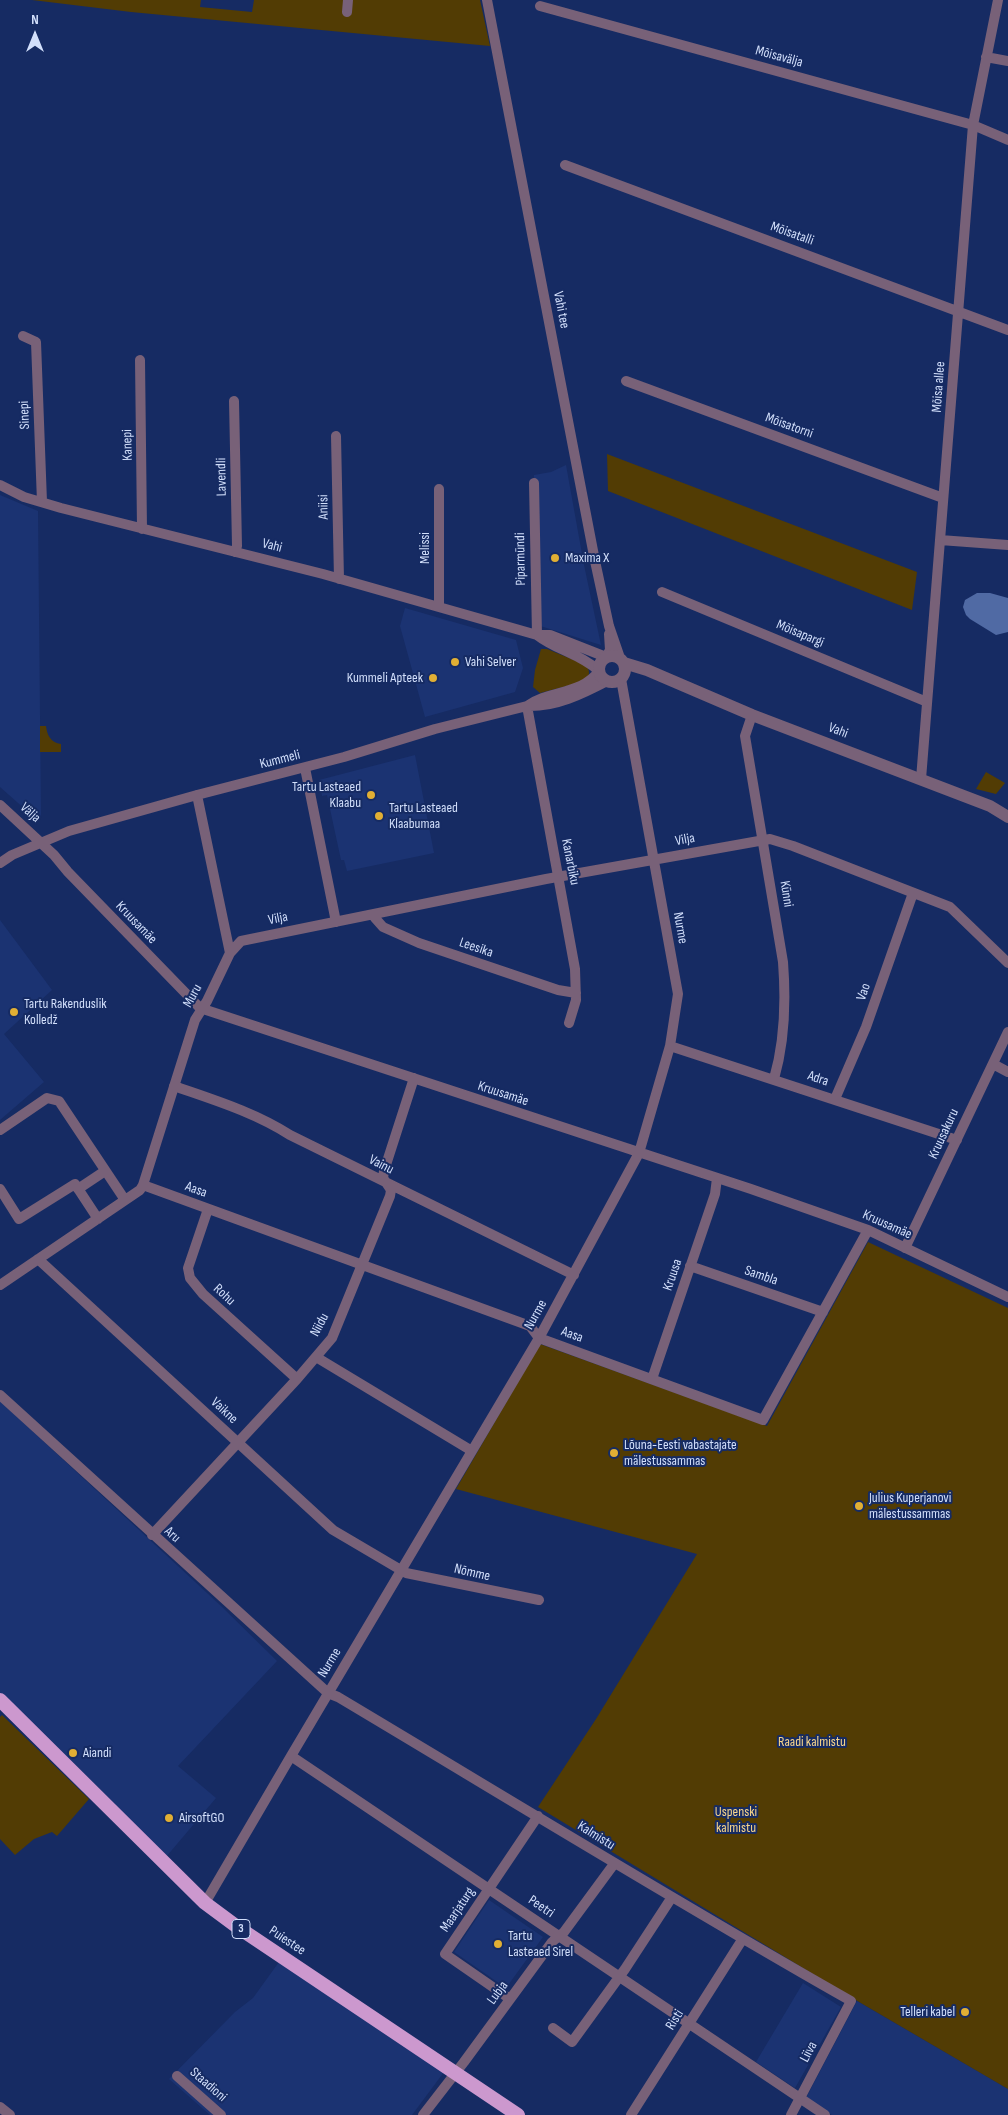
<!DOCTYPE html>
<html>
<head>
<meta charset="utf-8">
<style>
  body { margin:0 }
  #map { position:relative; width:1008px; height:2115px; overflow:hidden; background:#162b63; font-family:"Sofia Sans Condensed",sans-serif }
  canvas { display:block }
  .north { position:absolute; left:10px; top:10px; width:50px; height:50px; -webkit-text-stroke:4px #162b63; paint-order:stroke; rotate:0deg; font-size:14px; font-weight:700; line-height:20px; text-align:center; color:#d2dffb }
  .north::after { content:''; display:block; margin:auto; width:18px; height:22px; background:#d2dffb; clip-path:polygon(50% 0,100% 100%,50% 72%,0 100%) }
</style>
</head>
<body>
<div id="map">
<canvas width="1008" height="2115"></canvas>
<div class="north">N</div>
</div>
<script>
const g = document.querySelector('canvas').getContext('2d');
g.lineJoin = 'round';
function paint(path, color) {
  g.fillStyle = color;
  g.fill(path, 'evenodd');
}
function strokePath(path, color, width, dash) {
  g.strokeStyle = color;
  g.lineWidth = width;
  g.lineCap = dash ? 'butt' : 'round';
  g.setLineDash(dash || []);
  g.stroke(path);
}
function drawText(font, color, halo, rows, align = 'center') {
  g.font = font + ' "Sofia Sans Condensed",sans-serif';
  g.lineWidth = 4;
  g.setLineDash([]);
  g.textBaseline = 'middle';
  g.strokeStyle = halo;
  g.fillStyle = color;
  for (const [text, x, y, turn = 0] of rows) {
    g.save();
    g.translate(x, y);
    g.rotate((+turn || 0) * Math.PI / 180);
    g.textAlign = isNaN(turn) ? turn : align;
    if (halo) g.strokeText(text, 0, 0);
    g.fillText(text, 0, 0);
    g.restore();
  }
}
paint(new Path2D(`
  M566,465L584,565L601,645L534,624V475L551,472Z
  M0,495L38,511L41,817L35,818L0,787Z
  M405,608L516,640L523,668L515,692L425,717L400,626Z
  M415,755L434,853L347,871L344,860H341L327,795L322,796L319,780Z
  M0,920L52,990L4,1034L44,1082L0,1120Z
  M0,1401L221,1606L277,1661L178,1766L216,1798L166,1857L0,1696Z
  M489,1900L543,1937L506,1988L454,1952Z
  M279,1962L444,2072L412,2115H210L169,2079L235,2012L253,1998Z
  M803,1983L841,2007L795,2088L756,2062Z
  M857,2001L1008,2089V2115H832L806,2098Z`), '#1b3372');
paint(new Path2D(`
  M32,0H201L200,7L252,12L254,0H480L490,46L131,12Z
  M607,454L917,572L912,610L608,491Z
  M541,649H547L586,665C590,671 590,674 586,681L540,693L533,687L535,670Z
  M40,726H46C47,735 51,743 61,744V752H40Z
  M986,772L1005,783L996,794L976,789Z
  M868,1242L1008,1308V2089L854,1999L538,1807L596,1719L697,1554L456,1489L540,1344L767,1426Z
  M2,1715L89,1799L57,1836L52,1832L34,1839L15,1855L0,1839V1717Z`), '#523c04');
paint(new Path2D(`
  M977,593H990L1008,598V632L996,635L970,619L966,615L963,607L965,600Z`), '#506aa4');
strokePath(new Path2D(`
  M487,0L595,561L609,626L620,658
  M540,6L973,125L1008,140
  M347,12L348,0
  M986,57L1008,61
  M565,165L1008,330
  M23,336L36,342L42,502
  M140,360L142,529
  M626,381L943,498
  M234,401L237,546L235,552
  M336,436L339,579
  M534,483L537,635
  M0,485L24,497L61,508L323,574L537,635H550L606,657L610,650L609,634
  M940,540L1008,545
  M662,592L927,702
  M439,606V489
  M527,706L575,969L576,1000L569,1023
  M527,706C549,690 582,695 599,671C581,654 556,650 537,635
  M752,715L745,736L783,962C786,1001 785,1041 774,1079
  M305,768L336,922
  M921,779L973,125L998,0
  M0,805L54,855L68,872L200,1008L751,1189L868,1230L1008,1297
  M0,863L12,855L69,831L197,795L344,757L435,729L527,706C556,707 582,694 607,681
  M374,914L375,918L383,927L419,943L558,990L576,993
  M230,953L241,941L546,879L770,839L793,846L950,907L1008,963
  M670,1046L957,1140
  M993,1064L1008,1072
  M174,1086C214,1100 254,1112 290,1135L574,1275
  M835,1099L866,1027L913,893
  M0,1130L47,1098L59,1101L125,1200
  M143,1185L530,1326L539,1338L763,1420L868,1230
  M0,1189L19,1219L75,1184L98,1219
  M78,1189L105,1171
  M208,1209L188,1268L190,1278L203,1294L297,1379
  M905,1248L1008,1032
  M38,1259L333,1530L406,1573L539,1600
  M690,1266L823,1312
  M0,1285L140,1190L143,1185L195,1020L207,1001L230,953L197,795
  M316,1357L472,1451
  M652,1379L715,1194L717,1178
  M0,1395L328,1693L338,1697C509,1799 678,1903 851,2001L791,2115
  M152,1535L297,1379L332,1338L390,1196L391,1190L383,1178L384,1171L414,1078
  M291,1756L825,2115
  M205,1903L291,1756L539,1338L639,1153L670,1046L678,994L621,679
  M510,1999L445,1954L538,1816
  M553,2028L572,2042L625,1969L672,1897
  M177,2076L221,2115
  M0,2107L10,2115
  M423,2115L464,2062L552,1942L564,1932L614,1864
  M631,2115L742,1940`), '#786178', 10);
strokePath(new Path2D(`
  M599 669a13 13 0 1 1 26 0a13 13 0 1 1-26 0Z
  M624,663L647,670L752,715L990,806L1008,817`), '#786178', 12);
strokePath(new Path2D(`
  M0,1700L205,1903L236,1926L518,2115`), '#cc98ce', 14);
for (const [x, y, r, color] of [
  [555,558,5,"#e1af34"],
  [455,662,5,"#e1af34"],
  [433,678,5,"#e1af34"],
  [371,795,5,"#e1af34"],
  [379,816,5,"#e1af34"],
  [14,1012,5,"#e1af34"],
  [614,1453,5,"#e1af34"],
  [859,1506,5,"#e1af34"],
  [73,1753,5,"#e1af34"],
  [169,1818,5,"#e1af34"],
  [498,1944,5,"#e1af34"],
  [965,2012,5,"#e1af34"]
]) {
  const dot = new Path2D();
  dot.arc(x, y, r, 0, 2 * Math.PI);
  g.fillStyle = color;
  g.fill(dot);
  strokePath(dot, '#162b63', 2);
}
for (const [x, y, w] of [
  [241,1929,18]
]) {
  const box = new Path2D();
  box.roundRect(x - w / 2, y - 9.5, w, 19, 4);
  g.fillStyle = '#162b63';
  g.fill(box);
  strokePath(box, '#d2dffb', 1);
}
drawText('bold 12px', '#d2dffb', null, [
  ["3",241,1929]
]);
drawText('14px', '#d2dffb', '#162b63', [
  ["Mõisavälja",779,57,15],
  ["Mõisatalli",792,234,20],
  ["Vahi tee",561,310,79],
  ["Mõisa allee",939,387,-86],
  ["Sinepi",25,415,-92],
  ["Mõisatorni",789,426,20],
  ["Kanepi",128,445,-91],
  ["Lavendli",222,477,-91],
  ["Aniisi",324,507,-91],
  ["Vahi",272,546,14],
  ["Melissi",425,548,-90],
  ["Piparmündi",521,559,-91],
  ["Mõisapargi",800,634,23],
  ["Vahi",838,731,21],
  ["Kummeli",280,760,-14],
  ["Välja",30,813,42],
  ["Vilja",685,840,-10],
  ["Kanarbiku",570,862,79],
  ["Künni",786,894,81],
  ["Vilja",278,919,-11],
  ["Kruusamäe",136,923,46],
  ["Nurme",680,928,80],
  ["Leesika",476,948,19],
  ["Vao",864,992,-71],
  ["Muru",193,996,-61],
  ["Adra",818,1079,18],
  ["Kruusamäe",503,1094,18],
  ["Kruusakuru",944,1134,-65],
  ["Vainu",381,1165,27],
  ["Aasa",196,1190,20],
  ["Kruusamäe",887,1225,24],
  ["Kruusa",673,1275,-71],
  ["Sambla",761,1276,19],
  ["Rohu",224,1295,43],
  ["Nurme",536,1315,-61],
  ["Niidu",320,1325,-62],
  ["Aasa",572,1335,20],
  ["Vaikne",224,1411,43],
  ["Aru",172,1535,42],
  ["Nõmme",472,1573,13],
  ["Nurme",330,1663,-59],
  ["Kalmistu",596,1836,32],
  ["Peetri",541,1907,34],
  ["Maarjaturg",458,1910,-56],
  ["Puiestee",287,1941,34],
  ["Lubja",498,1993,-54],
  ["Risti",675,2020,-58],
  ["Liiva",809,2052,-62],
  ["Staadioni",208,2085,41]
]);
drawText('14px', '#d2dffb', '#162b63', [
  ["Maxima X",565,558],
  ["Vahi Selver",465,662],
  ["Kummeli Apteek",423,678,"right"],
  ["Tartu Lasteaed",361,787,"right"],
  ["Klaabu",361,803,"right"],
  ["Tartu Lasteaed",389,808],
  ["Klaabumaa",389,824],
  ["Tartu Rakenduslik",24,1004],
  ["Kolledž",24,1020],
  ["Lõuna-Eesti vabastajate",624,1445],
  ["mälestussammas",624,1461],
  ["Julius Kuperjanovi",869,1498],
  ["mälestussammas",869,1514],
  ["Aiandi",83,1753],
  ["AirsoftGO",179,1818],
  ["Tartu",508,1936],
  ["Lasteaed Sirel",508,1952],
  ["Telleri kabel",955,2012,"right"]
], 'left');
drawText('14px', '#f9d68b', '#162b63', [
  ["Raadi kalmistu",812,1742],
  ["Uspenski",736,1812],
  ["kalmistu",736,1828]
]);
</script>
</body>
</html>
